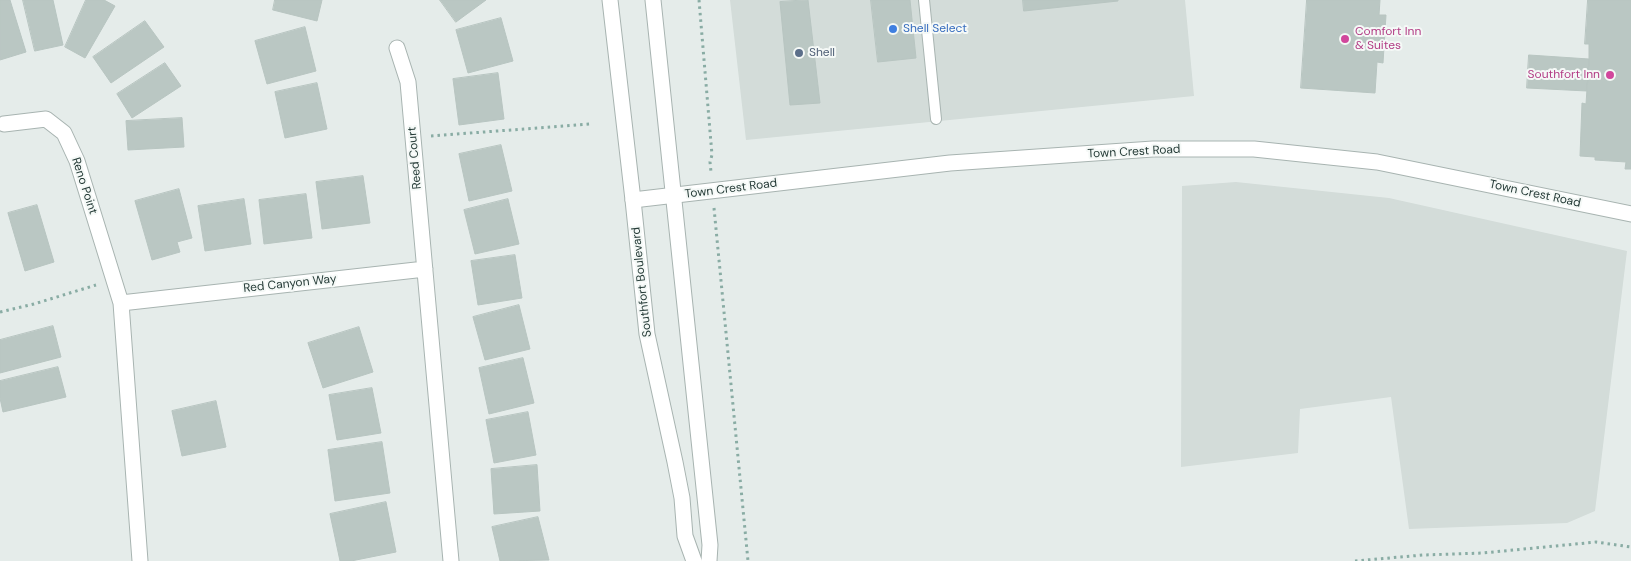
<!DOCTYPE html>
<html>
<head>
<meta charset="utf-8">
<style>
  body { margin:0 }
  canvas { display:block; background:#e5ecea }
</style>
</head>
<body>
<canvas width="1631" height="561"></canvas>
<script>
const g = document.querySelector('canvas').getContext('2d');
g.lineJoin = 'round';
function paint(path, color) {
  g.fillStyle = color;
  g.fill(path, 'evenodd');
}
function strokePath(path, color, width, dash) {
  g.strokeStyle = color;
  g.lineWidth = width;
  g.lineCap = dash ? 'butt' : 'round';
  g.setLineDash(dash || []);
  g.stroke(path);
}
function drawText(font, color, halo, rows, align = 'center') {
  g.font = font + ' "DM Sans",sans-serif';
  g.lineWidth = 4;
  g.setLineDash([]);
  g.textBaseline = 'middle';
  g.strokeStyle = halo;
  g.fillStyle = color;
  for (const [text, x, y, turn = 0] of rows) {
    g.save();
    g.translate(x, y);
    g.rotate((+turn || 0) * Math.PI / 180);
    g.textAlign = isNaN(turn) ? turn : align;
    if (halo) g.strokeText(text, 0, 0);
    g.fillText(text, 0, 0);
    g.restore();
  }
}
paint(new Path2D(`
  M730,0H1185L1194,96L746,140Z
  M1236,182L1389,198L1627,251L1595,511L1567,523L1409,529L1391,397L1300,409L1298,453L1181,467L1182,186Z`), '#d3dcd9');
const building = new Path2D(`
  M0,0H10L26,52L0,60Z
  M23,0H53L63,45L35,51Z
  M86,0H104L115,6L85,58L65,47Z
  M275,0H322L317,21L273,10Z
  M440,0H486L456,22Z
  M808,0L820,103L790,105L780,2Z
  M871,0H910L916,58L878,62Z
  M1023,0H1118V1L1024,11Z
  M1307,0H1380L1379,15H1386L1383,63L1377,62L1375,93L1301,88Z
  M1588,0H1631V169H1625L1626,162L1595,160V157L1580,156L1582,103L1586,104L1589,59V44H1585Z
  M501,18L513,61L468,73L456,30Z
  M145,21L164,47L111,83L93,57Z
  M305,27L316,71L267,84L255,41Z
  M1529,55L1589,59L1587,91L1527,88Z
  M165,63L181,86L132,118L117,94Z
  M498,73L504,119L459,125L453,79Z
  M317,83L327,129L285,138L275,92Z
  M182,118L184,147L128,150L126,121Z
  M501,145L512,191L469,201L459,154Z
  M363,176L370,223L322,229L316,182Z
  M179,189L192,238L177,242L180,252L152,260L135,201Z
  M306,194L312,238L264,244L259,200Z
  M244,199L251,244L205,251L198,206Z
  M508,199L519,244L475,254L464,210Z
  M37,205L54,262L25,271L8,213Z
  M515,255L522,298L478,305L471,261Z
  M519,305L530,349L485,360L473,317Z
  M53,326L61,357L0,373V340Z
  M359,327L373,372L323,388L308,343Z
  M523,358L534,403L489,414L479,368Z
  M58,367L66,397L3,412L0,398V381Z
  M372,388L381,433L337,440L329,395Z
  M216,401L226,447L182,456L172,411Z
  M528,412L536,455L494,463L486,420Z
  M382,442L390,493L335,501L328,450Z
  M537,465L540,511L494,514L491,469Z
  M386,502L396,552L351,561H340L330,514Z
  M538,517L549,560L500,561L492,527Z`);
paint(building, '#bac7c3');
strokePath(building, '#b8c5c1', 1);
const service = new Path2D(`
  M924,0L936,119`);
const minor = new Path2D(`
  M397,48L408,82L451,561
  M4,124L46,119L64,133L77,161L121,303L140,561
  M633,200L950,163L1153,149H1254L1377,162L1631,214
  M121,303L425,269`);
const tertiary = new Path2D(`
  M610,0L633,200L647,334L675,462L682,498L685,536L694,561
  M653,0L710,545L709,561`);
strokePath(service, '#a8b4b1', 12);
strokePath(minor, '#a8b4b1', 17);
strokePath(tertiary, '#a8b4b1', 17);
strokePath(new Path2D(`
  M699,0L712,155L710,162L711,172
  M431,136L590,124
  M714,208L748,561
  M0,312L34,304L96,285
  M1355,561L1423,555L1483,553L1596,542L1631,547`), '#89aca4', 3, [2.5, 4]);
strokePath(service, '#fff', 10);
strokePath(minor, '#fff', 15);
strokePath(tertiary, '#fff', 15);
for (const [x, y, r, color] of [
  [893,29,5,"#3f7fe0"],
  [1345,39,5,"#d1479c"],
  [799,53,5,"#5c6f8a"],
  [1610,75,5,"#d1479c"]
]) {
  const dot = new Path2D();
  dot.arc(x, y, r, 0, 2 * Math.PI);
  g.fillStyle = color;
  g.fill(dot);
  strokePath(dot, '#f5f9f7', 2);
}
drawText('12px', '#366cbe', '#f5f9f7', [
  ["Shell Select",903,29]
], 'left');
drawText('12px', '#b23c85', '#f5f9f7', [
  ["Comfort Inn",1355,32],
  ["& Suites",1355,46],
  ["Southfort Inn",1600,75,"right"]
], 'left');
drawText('12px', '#4e5e75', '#f5f9f7', [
  ["Shell",809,53]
], 'left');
drawText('12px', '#263c38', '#f5f9f7', [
  ["Town Crest Road",1134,152,-3],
  ["Reed Court",415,158,-95],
  ["Reno Point",84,186,72],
  ["Town Crest Road",731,189,-7],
  ["Town Crest Road",1535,194,12],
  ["Southfort Boulevard",642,282,-96],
  ["Red Canyon Way",290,284,-6]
]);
</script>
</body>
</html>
